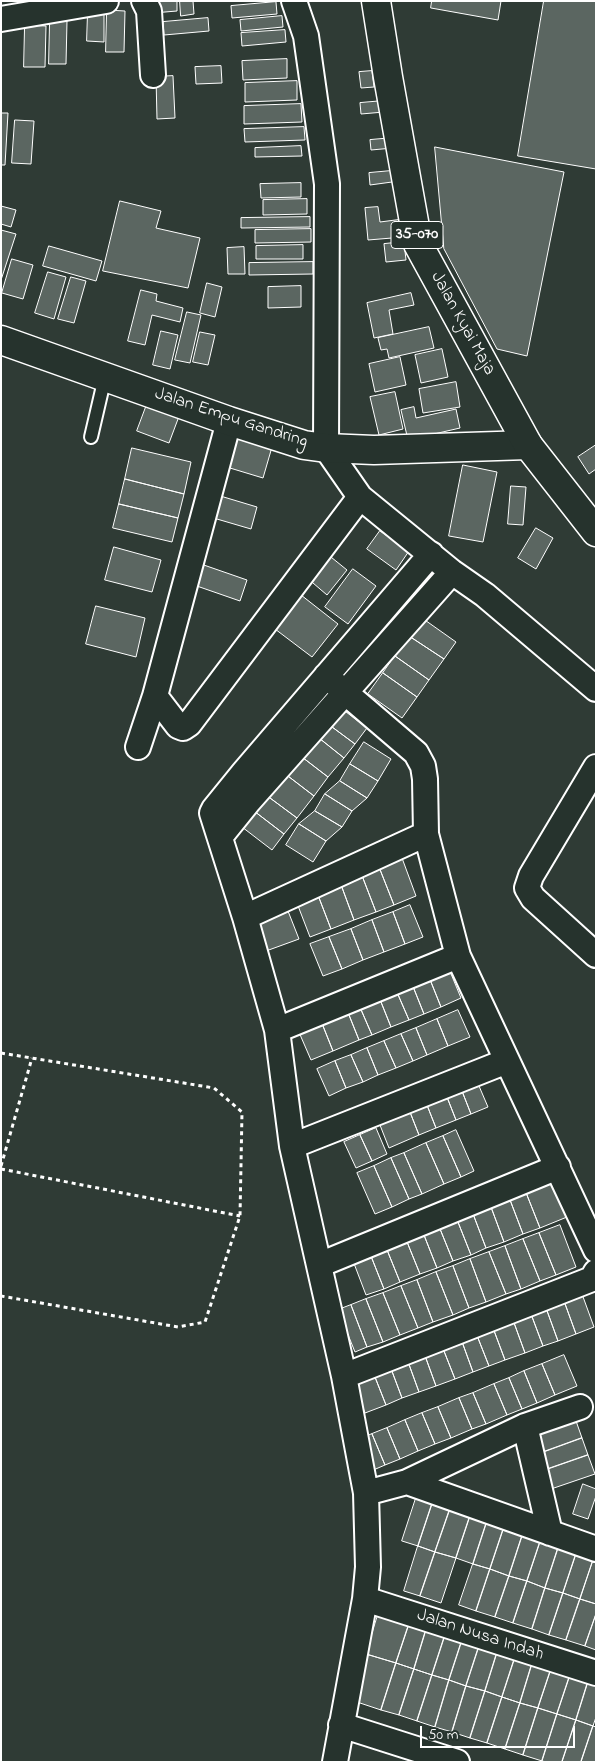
<!DOCTYPE html>
<html>
<head>
<meta charset="utf-8">
<style>
  body { margin:0 }
  #map { position:relative; width:597px; height:1763px; overflow:hidden; background:#2f3b35; font-family:"Indie Flower",sans-serif }
  canvas { display:block }
  .frame { position:absolute; inset:0; border:2px solid #fff; pointer-events:none }
  .scale { position:absolute; left:420px; top:1726px; width:155px; height:22px; box-sizing:border-box; border:2px solid #fff; border-top:0; padding-left:6px; font-size:15px; line-height:18px; white-space:nowrap; color:#fff; -webkit-text-stroke:4px #26332d; paint-order:stroke }
</style>
</head>
<body>
<div id="map">
<canvas width="597" height="1763"></canvas>
<div class="frame"></div>
<div class="scale">50 m</div>
</div>
<script>
const g = document.querySelector('canvas').getContext('2d');
g.lineJoin = 'round';
function paint(path, color) {
  g.fillStyle = color;
  g.fill(path, 'evenodd');
}
function strokePath(path, color, width, dash) {
  g.strokeStyle = color;
  g.lineWidth = width;
  g.lineCap = dash ? 'butt' : 'round';
  g.setLineDash(dash || []);
  g.stroke(path);
}
function drawText(font, color, halo, rows, align = 'center') {
  g.font = font + ' "Indie Flower",sans-serif';
  g.lineWidth = 4;
  g.setLineDash([]);
  g.textBaseline = 'middle';
  g.strokeStyle = halo;
  g.fillStyle = color;
  for (const [text, x, y, turn = 0] of rows) {
    g.save();
    g.translate(x, y);
    g.rotate((+turn || 0) * Math.PI / 180);
    g.textAlign = isNaN(turn) ? turn : align;
    if (halo) g.strokeText(text, 0, 0);
    g.fillText(text, 0, 0);
    g.restore();
  }
}
const building = new Path2D(`
  M152,1H177V11L153,13Z
  M180,1H193L194,14L181,16Z
  M432,1H501L498,20L431,8Z
  M544,1H596V169L518,156Z
  M276,2L277,14L232,18L231,6Z
  M107,10L125,11L124,52H106Z
  M88,11H104V42L87,41Z
  M282,16L283,27L241,31L240,20Z
  M208,18L209,31L164,35L163,22Z
  M50,20L67,21L66,64H49Z
  M25,25L46,26L45,67H24Z
  M285,30L286,42L242,46L241,33Z
  M287,59V78L243,80L242,61Z
  M221,66L222,83L196,84L195,67Z
  M372,71L374,87L361,88L359,72Z
  M173,76L175,118L157,119L156,77Z
  M297,81V100L245,102V83Z
  M383,101L384,112L361,114L360,103Z
  M301,104L302,122L244,124V106Z
  M1,113H8L5,165H1Z
  M15,120L34,121L31,164L12,163Z
  M304,127L305,140L245,142L244,129Z
  M393,138V148L371,150L370,140Z
  M301,146L302,156L255,157V148Z
  M435,147L564,172L527,356L497,349L444,249Z
  M391,171L392,182L370,185L369,173Z
  M301,183V197L261,198L260,184Z
  M307,199V214L263,215V200Z
  M120,201L161,211L156,228L200,238L188,288L103,271Z
  M1,206L16,210L11,227L1,224Z
  M378,207L380,222L403,219L404,237L368,240L365,208Z
  M310,217V227L241,228V218Z
  M311,229V242L255,243V230Z
  M1,230L16,234L1,280Z
  M404,242L406,260L386,262L384,244Z
  M303,245V259H256V246Z
  M49,246L102,261L96,281L43,266Z
  M244,247L245,274H228L227,248Z
  M12,259L33,265L23,299L2,293Z
  M313,262V274L249,275V263Z
  M48,272L66,277L54,319L35,313Z
  M71,277L86,281L74,323L58,319Z
  M207,283L222,287L215,317L200,313Z
  M301,286V307L268,308V287Z
  M141,290L157,294L156,301L183,308L180,322L152,315L145,345L128,341Z
  M411,293L414,305L389,310L393,334L374,338L367,303Z
  M187,312L201,315L190,363L175,360Z
  M429,327L434,348L389,358L387,349L381,350L378,338Z
  M161,331L178,335L170,369L153,365Z
  M200,332L215,335L208,365L193,362Z
  M442,349L448,377L421,383L415,355Z
  M400,357L406,385L375,392L369,364Z
  M456,382L460,407L423,413L419,389Z
  M395,392L403,429L379,435L370,397Z
  M149,399L181,411L169,443L137,431Z
  M414,407L416,418L456,409L460,428L408,440L401,410Z
  M230,434L272,447L263,478L220,465Z
  M596,445V469L589,474L578,457Z
  M132,448L191,462L184,494L125,479Z
  M463,465L497,472L483,542L449,536Z
  M125,479L184,494L178,518L119,504Z
  M511,486L526,487L523,525L508,524Z
  M217,495L257,507L251,529L210,517Z
  M119,504L178,518L172,542L113,528Z
  M536,528L553,538L536,569L518,558Z
  M380,531L409,551L396,570L367,549Z
  M114,547L161,560L152,592L105,580Z
  M326,553L347,570L327,595L306,577Z
  M198,563L247,580L240,601L191,584Z
  M353,569L376,586L348,624L325,607Z
  M301,595L338,624L312,657L275,629Z
  M96,606L145,618L136,657L86,644Z
  M422,618L456,642L444,659L409,636Z
  M409,636L444,659L429,680L395,656Z
  M395,656L429,680L417,697L383,673Z
  M383,673L417,697L402,718L368,694Z
  M337,705L367,728L355,744L324,721Z
  M324,721L355,744L344,758L314,734Z
  M314,734L344,758L328,777L298,754Z
  M364,742L391,759L378,781L350,764Z
  M298,754L328,777L314,796L284,773Z
  M350,764L378,781L367,798L340,781Z
  M284,773L314,796L297,818L266,795Z
  M340,781L367,798L352,811L325,794Z
  M325,794L352,811L342,827L315,811Z
  M266,795L297,818L284,834L254,811Z
  M254,811L284,834L272,850L242,827Z
  M315,811L342,827L326,841L299,824Z
  M299,824L326,841L313,862L286,845Z
  M402,858L416,896L394,905L379,867Z
  M379,867L394,905L376,912L361,873Z
  M361,873L376,912L354,920L340,882Z
  M340,882L354,920L331,929L316,890Z
  M316,890L331,929L310,937L295,898Z
  M410,905L423,937L405,944L393,912Z
  M288,911L299,939L266,951L255,923Z
  M393,912L405,944L384,952L372,920Z
  M372,920L384,952L363,960L351,929Z
  M351,929L363,960L342,969L329,937Z
  M329,937L342,969L323,976L310,944Z
  M449,969L461,998L441,1007L429,977Z
  M429,977L441,1007L424,1014L412,984Z
  M412,984L424,1014L409,1020L396,990Z
  M396,990L409,1020L391,1027L379,997Z
  M379,997L391,1027L372,1035L359,1005Z
  M359,1005L372,1035L359,1040L347,1010Z
  M347,1010L359,1040L333,1051L321,1021Z
  M458,1010L470,1037L448,1046L437,1019Z
  M437,1019L448,1046L427,1055L416,1028Z
  M321,1021L333,1051L311,1060L298,1030Z
  M416,1028L427,1055L413,1061L401,1034Z
  M401,1034L413,1061L396,1068L384,1041Z
  M384,1041L396,1068L378,1075L367,1048Z
  M367,1048L378,1075L363,1082L351,1055Z
  M351,1055L363,1082L346,1088L335,1061Z
  M335,1061L346,1088L329,1096L317,1069Z
  M476,1079L488,1107L471,1114L460,1086Z
  M460,1086L471,1114L456,1120L445,1092Z
  M445,1092L456,1120L436,1128L425,1100Z
  M425,1100L436,1128L419,1135L408,1107Z
  M408,1107L419,1135L389,1148L378,1120Z
  M376,1128L387,1154L372,1161L360,1135Z
  M456,1130L474,1171L461,1177L443,1136Z
  M360,1135L372,1161L356,1168L344,1142Z
  M443,1136L461,1177L444,1184L426,1143Z
  M426,1143L444,1184L422,1194L404,1153Z
  M404,1153L422,1194L409,1199L391,1158Z
  M391,1158L409,1199L392,1207L374,1166Z
  M374,1166L392,1207L375,1214L357,1173Z
  M550,1175L567,1217L540,1228L523,1185Z
  M523,1185L540,1228L523,1234L507,1192Z
  M507,1192L523,1234L504,1242L488,1199Z
  M488,1199L504,1242L486,1248L470,1206Z
  M470,1206L486,1248L471,1255L454,1212Z
  M454,1212L471,1255L453,1261L436,1219Z
  M436,1219L453,1261L437,1268L420,1225Z
  M420,1225L437,1268L420,1274L403,1232Z
  M560,1225L576,1267L556,1275L539,1233Z
  M403,1232L420,1274L400,1282L383,1240Z
  M539,1233L556,1275L540,1281L523,1239Z
  M523,1239L540,1281L521,1289L505,1246Z
  M383,1240L400,1282L384,1289L367,1246Z
  M367,1246L384,1289L366,1295L350,1253Z
  M505,1246L521,1289L506,1294L489,1252Z
  M489,1252L506,1294L486,1302L470,1259Z
  M470,1259L486,1302L469,1308L453,1266Z
  M453,1266L469,1308L453,1315L436,1272Z
  M436,1272L453,1315L433,1322L417,1280Z
  M417,1280L433,1322L418,1328L401,1286Z
  M401,1286L418,1328L400,1335L383,1293Z
  M383,1293L400,1335L383,1342L366,1299Z
  M582,1294L594,1327L576,1334L564,1301Z
  M366,1299L383,1342L367,1347L351,1305Z
  M564,1301L576,1334L558,1341L546,1308Z
  M351,1305L367,1347L355,1352L338,1310Z
  M546,1308L558,1341L543,1346L531,1314Z
  M531,1314L543,1346L525,1353L513,1320Z
  M513,1320L525,1353L505,1360L493,1328Z
  M493,1328L505,1360L489,1366L476,1333Z
  M476,1333L489,1366L473,1372L461,1339Z
  M461,1339L473,1372L455,1379L442,1346Z
  M442,1346L455,1379L436,1386L424,1353Z
  M424,1353L436,1386L419,1392L407,1359Z
  M564,1355L577,1386L555,1395L542,1364Z
  M407,1359L419,1392L402,1398L390,1366Z
  M542,1364L555,1395L537,1403L524,1371Z
  M390,1366L402,1398L386,1405L373,1372Z
  M524,1371L537,1403L522,1409L509,1378Z
  M373,1372L386,1405L365,1413L352,1380Z
  M509,1378L522,1409L507,1415L494,1384Z
  M494,1384L507,1415L486,1424L473,1393Z
  M473,1393L486,1424L472,1429L459,1398Z
  M459,1398L472,1429L451,1438L438,1407Z
  M438,1407L451,1438L435,1444L422,1413Z
  M422,1413L435,1444L418,1451L405,1420Z
  M575,1418L582,1438L538,1454L532,1433Z
  M405,1420L418,1451L400,1459L387,1428Z
  M387,1428L400,1459L385,1465L372,1434Z
  M372,1434L385,1465L371,1471L358,1440Z
  M582,1438L588,1455L545,1470L538,1454Z
  M588,1455L595,1474L551,1489L545,1470Z
  M583,1484L596,1489V1496L588,1519L573,1514Z
  M418,1492L434,1498L418,1546L402,1541Z
  M434,1498L452,1503L435,1552L418,1546Z
  M452,1503L472,1510L456,1558L435,1552Z
  M472,1510L489,1515L473,1564L456,1558Z
  M489,1515L506,1521L490,1569L473,1564Z
  M506,1521L525,1527L509,1576L490,1569Z
  M525,1527L543,1533L527,1581L509,1576Z
  M543,1533L561,1539L545,1588L527,1581Z
  M561,1539L579,1545L563,1593L545,1588Z
  M579,1545L596,1551L580,1599L563,1593Z
  M418,1546L435,1552L420,1596L404,1591Z
  M596,1551V1604L580,1599Z
  M435,1552L456,1558L441,1603L420,1596Z
  M473,1564L490,1569L476,1611L459,1605Z
  M490,1569L509,1576L495,1617L476,1611Z
  M509,1576L527,1581L513,1623L495,1617Z
  M527,1581L545,1588L532,1629L513,1623Z
  M545,1588L563,1593L549,1635L532,1629Z
  M563,1593L580,1599L566,1640L549,1635Z
  M580,1599L596,1604V1614L585,1646L566,1640Z
  M381,1605L412,1615L396,1663L366,1654Z
  M596,1614V1650L585,1646Z
  M412,1615L429,1620L414,1669L396,1663Z
  M429,1620L448,1626L432,1675L414,1669Z
  M448,1626L465,1631L449,1680L432,1675Z
  M465,1631L482,1637L466,1686L449,1680Z
  M482,1637L500,1643L485,1691L466,1686Z
  M500,1643L518,1648L502,1697L485,1691Z
  M518,1648L535,1654L520,1703L502,1697Z
  M366,1654L396,1663L381,1710L351,1700Z
  M535,1654L554,1660L538,1708L520,1703Z
  M554,1660L573,1666L557,1714L538,1708Z
  M396,1663L414,1669L399,1715L381,1710Z
  M573,1666L591,1672L576,1720L557,1714Z
  M414,1669L432,1675L417,1721L399,1715Z
  M591,1672L596,1673V1717L593,1726L576,1720Z
  M432,1675L449,1680L435,1727L417,1721Z
  M449,1680L466,1686L452,1732L435,1727Z
  M466,1686L485,1691L470,1738L452,1732Z
  M485,1691L502,1697L487,1743L470,1738Z
  M502,1697L520,1703L505,1749L487,1743Z
  M520,1703L538,1708L523,1755L505,1749Z
  M538,1708L557,1714L542,1761L523,1755Z
  M557,1714L576,1720L562,1762H546L542,1761Z
  M576,1720L593,1726L581,1762H562Z
  M593,1726L596,1727V1762H581Z`);
paint(building, '#5b6661');
strokePath(building, '#fff', 1);
const service = new Path2D(`
  M91,437L105,377`);
const minor = new Path2D(`
  M144,1L149,11L153,75
  M294,1L306,36L327,184L326,448L360,497L452,572L485,595L596,689
  M1,19L106,1
  M326,676L416,753L423,766L425,779L426,834L458,956L596,1250
  M155,696L178,726L183,728L189,724L360,497
  M138,747L155,696L229,421
  M596,767L531,876L527,888L533,898L596,955
  M220,837L249,801L452,572
  M245,917L426,834
  M277,1030L458,956
  M292,1146L507,1061
  M319,1265L558,1167
  M344,1376L592,1279L596,1272
  M525,1426L550,1533
  M407,1482L596,1549
  M366,1493L407,1482L525,1426L580,1407
  M365,1599L596,1673
  M341,1725L457,1762
  M335,1762L365,1599L368,1567L366,1493L344,1376L292,1146L277,1030L245,917L212,813L214,809L244,772L431,554`);
const secondary = new Path2D(`
  M1,340L229,421L304,445L326,448L374,450L528,445`);
const primary = new Path2D(`
  M376,1L388,77L418,244L528,445L596,532`);
strokePath(service, '#fff', 16);
strokePath(minor, '#fff', 28);
strokePath(secondary, '#fff', 31);
strokePath(primary, '#fff', 31);
strokePath(new Path2D(`
  M1,1053L214,1088L242,1112L240,1216L205,1322L178,1327L1,1296
  M1,1166L32,1058
  M1,1169L240,1216`), '#fff', 3, [4, 4]);
strokePath(service, '#26332d', 12);
strokePath(minor, '#26332d', 24);
strokePath(secondary, '#26332d', 28);
strokePath(primary, '#26332d', 28);
for (const [x, y, w] of [
  [417,235,52]
]) {
  const box = new Path2D();
  box.roundRect(x - w / 2, y - 13.5, w, 27, 4);
  g.fillStyle = '#26332d';
  g.fill(box);
  strokePath(box, '#fff', 1);
}
drawText('bold 16px', '#fff', null, [
  ["35-070",417,235]
]);
drawText('18px', '#fff', '#26332d', [
  ["Jalan Kyai Maja",462,324,61],
  ["Jalan Empu Gandring",231,419,18],
  ["Jalan Nusa Indah",480,1636,18]
]);
</script>
</body>
</html>
